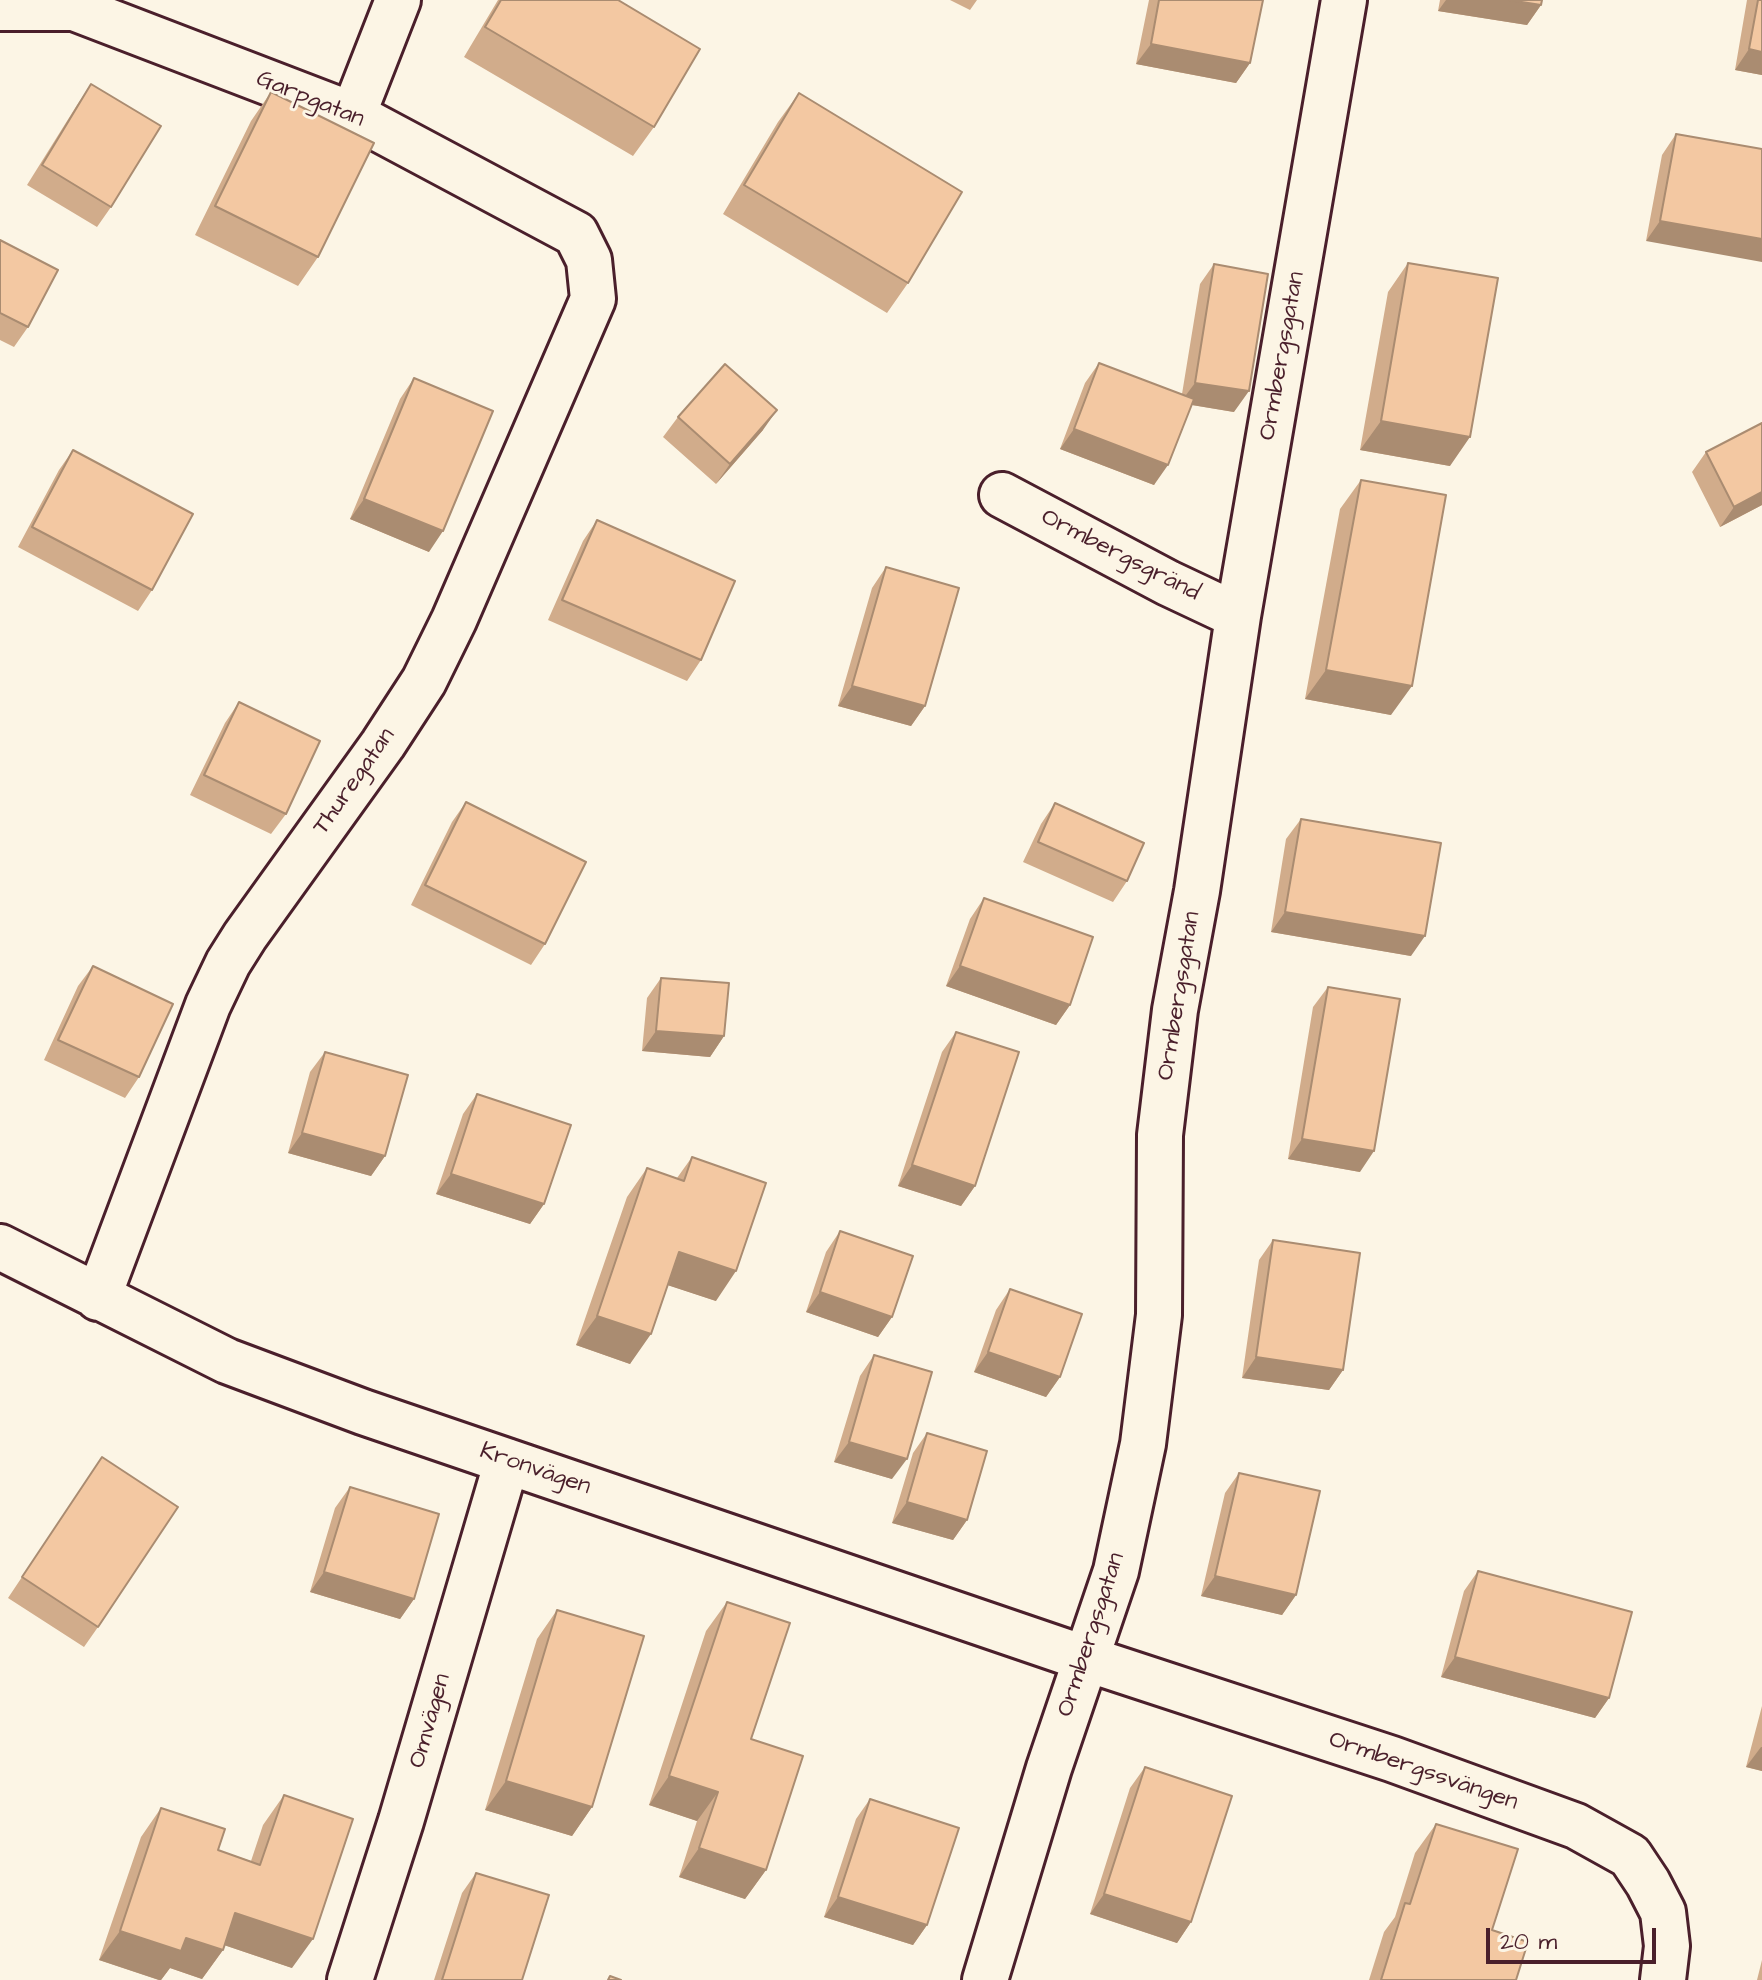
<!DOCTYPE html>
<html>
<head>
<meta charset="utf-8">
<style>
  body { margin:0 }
  #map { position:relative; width:1762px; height:1980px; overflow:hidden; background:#fcf5e5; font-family:"Architects Daughter",sans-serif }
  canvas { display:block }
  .scale { position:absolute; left:1486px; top:1928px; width:170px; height:36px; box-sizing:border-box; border:4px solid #4a1f2b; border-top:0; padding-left:10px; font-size:24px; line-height:28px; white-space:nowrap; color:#4a1f2b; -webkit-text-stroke:6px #fcf5e5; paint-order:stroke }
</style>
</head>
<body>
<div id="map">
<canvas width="1762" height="1980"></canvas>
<div class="scale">20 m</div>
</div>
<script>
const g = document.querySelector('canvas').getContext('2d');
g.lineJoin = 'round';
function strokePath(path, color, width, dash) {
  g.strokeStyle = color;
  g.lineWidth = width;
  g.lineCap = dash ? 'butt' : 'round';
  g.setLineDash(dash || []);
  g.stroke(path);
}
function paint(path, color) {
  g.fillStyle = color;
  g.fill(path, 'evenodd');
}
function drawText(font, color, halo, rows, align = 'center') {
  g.font = font + ' "Architects Daughter",sans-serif';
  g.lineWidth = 6;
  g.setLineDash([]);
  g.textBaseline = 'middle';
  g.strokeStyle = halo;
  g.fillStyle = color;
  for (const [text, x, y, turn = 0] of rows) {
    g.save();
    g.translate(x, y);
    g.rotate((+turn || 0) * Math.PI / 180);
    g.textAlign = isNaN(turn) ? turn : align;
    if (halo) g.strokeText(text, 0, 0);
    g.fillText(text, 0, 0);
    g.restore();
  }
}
const street = new Path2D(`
  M0,8H74L353,115L576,234L589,260L593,299L454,620L424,681L383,744L245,936L228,963L208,1005L98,1298
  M353,115L398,0
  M1002,495L1168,583L1238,616
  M0,1247L227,1361L363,1412L1084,1658L1392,1759L1576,1826L1630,1856L1648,1883L1663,1912L1667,1946L1663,1980
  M350,1980L401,1821L507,1461
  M985,1980L1049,1768L1116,1571L1143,1444L1159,1315L1160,1135L1175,1010L1197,891L1238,616L1344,0`);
strokePath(street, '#4a1f2b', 50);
strokePath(street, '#fcf5e5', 44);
paint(new Path2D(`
  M498,0H618L654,127L633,156L464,57Z
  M950,0H977L970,10Z
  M1149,0H1263L1250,63L1236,83L1136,64Z
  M1440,0H1542L1541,5L1527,25L1438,11Z
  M1747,0H1762V75L1735,70Z
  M91,84L111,207L97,227L27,185L77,105Z
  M271,92L318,257L298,286L195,235L251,121Z
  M799,93L908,283L887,313L723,214L778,122Z
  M1676,134L1762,149L1646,241L1662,155Z
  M0,240L28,327L14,347L0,340Z
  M1408,263L1450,466L1360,450L1388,292Z
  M1214,264L1234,412L1192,405L1154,485L1060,449L1085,383L1099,363L1182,394L1200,284Z
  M414,378L429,552L350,519L400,399Z
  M678,417L763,430L716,484L663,437Z
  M73,450L152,590L138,611L18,547L59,470Z
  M1706,452L1762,505L1720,527L1692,472Z
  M1361,480L1391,715L1305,699L1340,509Z
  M597,520L701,660L687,681L548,620L583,541Z
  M886,567L925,706L911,726L838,706L872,588Z
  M239,702L286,814L271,834L190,795L225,723Z
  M466,802L545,944L531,965L411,905L452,822Z
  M1055,803L1127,881L1113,902L1023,862L1041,824Z
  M1301,819L1411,956L1271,932L1286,839Z
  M984,898L1070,1005L1056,1025L946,986L970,919Z
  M93,966L139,1077L125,1098L44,1060L78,986Z
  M661,978L724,1036L710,1057L642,1051L647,998Z
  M1328,987L1360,1172L1288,1159L1313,1007Z
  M956,1032L975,1186L961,1206L898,1186L942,1052Z
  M325,1052L385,1156L371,1176L288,1153L310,1072Z
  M477,1094L544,1204L530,1224L436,1194L463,1114Z
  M692,1157L716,1301L668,1285L630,1364L576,1345L627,1197L647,1168L677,1178Z
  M840,1231L892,1317L878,1337L806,1312L826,1252Z
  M1273,1240L1343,1370L1329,1390L1242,1378L1259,1260Z
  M1010,1289L1060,1377L1046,1397L974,1372L996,1310Z
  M874,1355L892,1479L834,1462L860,1376Z
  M927,1433L967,1520L953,1540L892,1523L913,1453Z
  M102,1457L98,1627L84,1647L8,1598Z
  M1239,1473L1296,1595L1282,1615L1201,1596L1225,1493Z
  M350,1487L414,1599L400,1619L310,1592L335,1508Z
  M1478,1571L1609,1698L1595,1718L1441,1677L1464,1591Z
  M727,1602L766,1870L745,1899L679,1877L697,1821L649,1805L706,1631Z
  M557,1610L592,1807L572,1836L485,1810L537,1639Z
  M1762,1706V1771L1746,1767Z
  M1145,1767L1191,1922L1177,1943L1090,1914L1130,1788Z
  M284,1795L292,1968L224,1945L223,1950L202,1979L170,1968L161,1980H159L99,1960L141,1837L161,1808L218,1850L251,1861L263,1825Z
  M870,1799L927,1925L913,1945L824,1917L856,1819Z
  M1436,1824L1492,1930L1516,1980H1369L1384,1932L1395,1917L1415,1853Z
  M476,1873L522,1980H434L462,1893Z
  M1762,1960V1980H1757Z`), '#d1ac8b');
paint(new Path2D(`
  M1446,0H1509L1541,5L1527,25L1438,11Z
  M1151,44L1250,63L1236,83L1136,64Z
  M1749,49L1762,52V75L1735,70Z
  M1660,221L1762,239V262L1646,241Z
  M1195,383L1249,391L1234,412L1180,403Z
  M777,410L763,430L716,484L730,464Z
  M1381,421L1470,437L1450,466L1360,450Z
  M1074,429L1168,465L1154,485L1060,449Z
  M1762,492V505L1720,527L1734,507Z
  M364,499L443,531L429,552L350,519Z
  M1326,670L1412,686L1391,715L1305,699Z
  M852,686L925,706L911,726L838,706Z
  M1285,912L1425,936L1411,956L1271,932Z
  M960,966L1070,1005L1056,1025L946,986Z
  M656,1031L724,1036L710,1057L642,1051Z
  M302,1133L385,1156L371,1176L288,1153Z
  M1302,1139L1374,1151L1360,1172L1288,1159Z
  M912,1165L975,1186L961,1206L898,1186Z
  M451,1174L544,1204L530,1224L436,1194Z
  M679,1252L736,1271L716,1301L658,1282Z
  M820,1292L892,1317L878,1337L806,1312Z
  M597,1316L651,1334L630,1364L576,1345Z
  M988,1352L1060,1377L1046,1397L974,1372Z
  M1256,1357L1343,1370L1329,1390L1242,1378Z
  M849,1442L907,1459L892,1479L834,1462Z
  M907,1502L967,1520L953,1540L892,1523Z
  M324,1572L414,1599L400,1619L310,1592Z
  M1215,1576L1296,1595L1282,1615L1201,1596Z
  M1455,1657L1609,1698L1595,1718L1441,1677Z
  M1761,1747H1762V1771L1746,1767Z
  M669,1776L718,1792L697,1821L649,1805Z
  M506,1781L592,1807L572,1836L485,1810Z
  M699,1848L766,1870L745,1899L679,1877Z
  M1104,1894L1191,1922L1177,1943L1090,1914Z
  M838,1897L927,1925L913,1945L824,1917Z
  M235,1913L313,1939L292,1968L215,1942Z
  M120,1931L186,1938L223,1950L202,1979L170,1968L161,1980H159L99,1960Z`), '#aa8c71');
const building = new Path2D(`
  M501,0H618L700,49L654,127L485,27Z
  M1159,0H1263L1250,63L1151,44Z
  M1509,0H1542L1541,5Z
  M1758,0H1762V52L1749,49Z
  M91,84L161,126L111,207L42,165Z
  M271,92L374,143L318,257L215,206Z
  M799,93L962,192L908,283L744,185Z
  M1676,134L1762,149V239L1660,221Z
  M0,240L58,270L28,327L0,313Z
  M1408,263L1498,278L1470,437L1381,421Z
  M1214,264L1268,274L1249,391L1195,383Z
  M1099,363L1194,399L1168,465L1074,429Z
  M725,364L777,410L730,464L678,417Z
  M414,378L493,411L443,531L364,499Z
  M1762,423V492L1734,507L1706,452Z
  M73,450L193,514L152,590L32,527Z
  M1361,480L1446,495L1412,686L1326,670Z
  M597,520L735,581L701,660L562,600Z
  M886,567L959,588L925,706L852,686Z
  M239,702L320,741L286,814L204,775Z
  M466,802L586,862L545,944L425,885Z
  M1055,803L1144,843L1127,881L1038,842Z
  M1301,819L1441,843L1425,936L1285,912Z
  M984,898L1093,937L1070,1005L960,966Z
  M93,966L173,1004L139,1077L58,1040Z
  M661,978L729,983L724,1036L656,1031Z
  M1328,987L1400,999L1374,1151L1302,1139Z
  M956,1032L1019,1052L975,1186L912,1165Z
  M325,1052L408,1075L385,1156L302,1133Z
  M477,1094L571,1125L544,1204L451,1174Z
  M692,1157L766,1183L736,1271L679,1252L651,1334L597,1316L647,1168L684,1181Z
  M840,1231L913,1256L892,1317L820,1292Z
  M1273,1240L1360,1253L1343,1370L1256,1357Z
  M1010,1289L1082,1314L1060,1377L988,1352Z
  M874,1355L932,1372L907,1459L849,1442Z
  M927,1433L987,1451L967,1520L907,1502Z
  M102,1457L178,1507L98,1627L22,1577Z
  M1239,1473L1320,1491L1296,1595L1215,1576Z
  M350,1487L439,1514L414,1599L324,1572Z
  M1478,1571L1632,1612L1609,1698L1455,1657Z
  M727,1602L790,1623L751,1739L803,1756L766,1870L699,1848L718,1792L669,1776Z
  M557,1610L644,1636L592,1807L506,1781Z
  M1145,1767L1232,1796L1191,1922L1104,1894Z
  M284,1795L353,1819L313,1939L235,1913L223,1950L186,1938L181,1951L120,1931L161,1808L225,1829L218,1850L260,1865Z
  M870,1799L959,1828L927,1925L838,1897Z
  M1436,1824L1518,1849L1492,1930L1528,1942L1516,1980H1381L1405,1903L1410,1904Z
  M476,1873L549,1895L522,1980H442Z
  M610,1976L621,1980H608Z`);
paint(building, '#f3c8a2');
strokePath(building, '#aa8c71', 2);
drawText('24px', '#4a1f2b', '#fcf5e5', [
  ["Garpgatan",310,100,22],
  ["Ormbergsgatan",1283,356,-80],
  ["Ormbergsgränd",1120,556,27],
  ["Thuregatan",355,782,-55],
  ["Ormbergsgatan",1180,996,-81],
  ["Kronvägen",535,1470,19],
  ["Ormbergsgatan",1092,1635,-72],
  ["Omvägen",431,1721,-74],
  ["Ormbergssvängen",1423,1772,19]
]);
</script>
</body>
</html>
